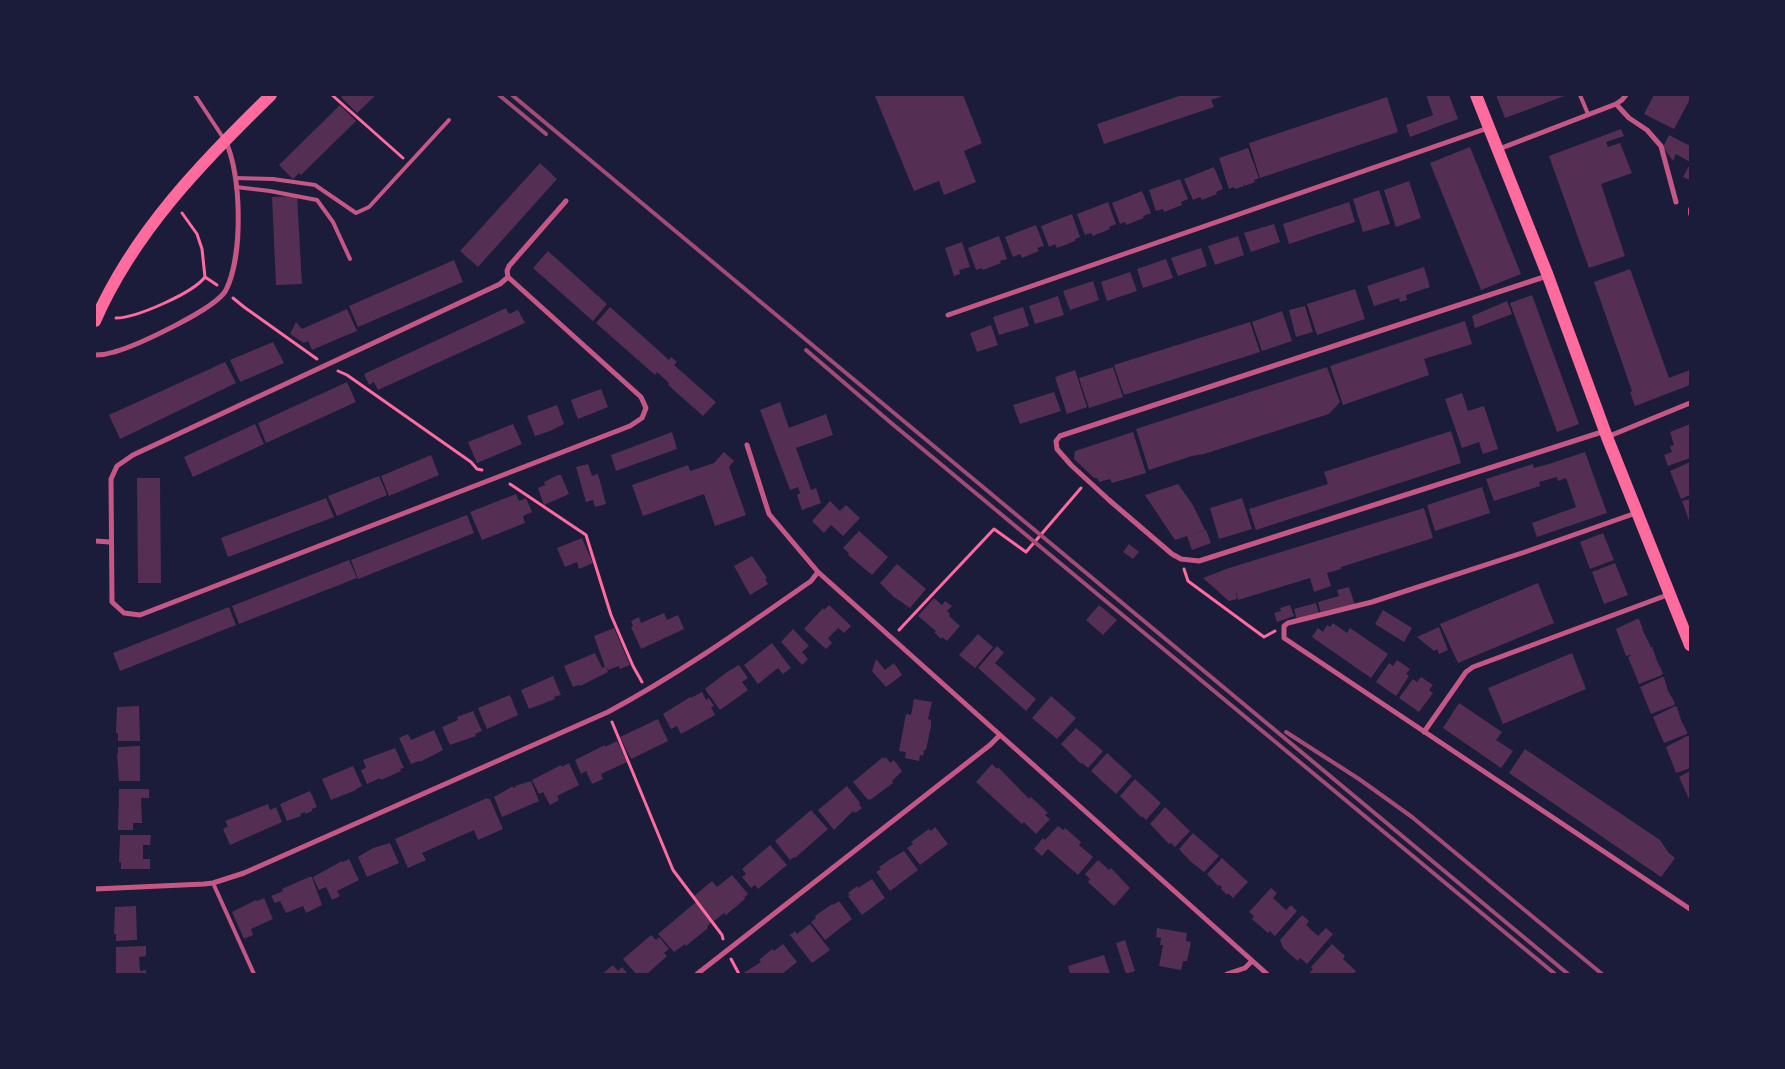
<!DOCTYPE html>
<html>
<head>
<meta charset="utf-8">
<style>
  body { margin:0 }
  #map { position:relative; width:1785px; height:1069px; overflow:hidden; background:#1b1b3a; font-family:Figtree,sans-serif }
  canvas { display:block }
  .frame { position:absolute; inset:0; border:96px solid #1b1b3a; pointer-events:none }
</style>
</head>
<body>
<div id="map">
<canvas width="1785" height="1069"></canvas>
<div class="frame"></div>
</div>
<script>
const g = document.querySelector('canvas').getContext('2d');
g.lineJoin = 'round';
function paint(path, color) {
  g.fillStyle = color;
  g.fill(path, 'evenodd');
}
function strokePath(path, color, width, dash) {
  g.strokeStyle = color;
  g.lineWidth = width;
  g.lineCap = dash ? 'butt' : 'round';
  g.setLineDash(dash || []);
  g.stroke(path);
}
paint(new Path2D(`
  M344,95H376L357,113L341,97Z
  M877,95H963L982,143L964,151L976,182L944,195L939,181L914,191L875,96Z
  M1182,95H1225L1211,100L1214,107L1104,144L1097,124Z
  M1426,95H1449L1458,119L1410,137L1406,125L1433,115Z
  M1496,95H1567L1505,118Z
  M1654,95H1690V99L1674,129L1644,114Z
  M1387,97L1398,132L1260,178L1249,143Z
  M340,105L356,121L301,175L299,173L293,179L279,165Z
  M1621,129L1624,136L1606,142L1608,147L1620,143L1632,173L1601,184L1625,256L1589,268L1549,156Z
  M1669,135L1690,146V162L1676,154L1673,161L1663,147Z
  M1470,147L1521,274L1481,290L1430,163Z
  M1248,148L1259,178L1254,180L1255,182L1245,186L1244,183V186L1235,189L1234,187L1229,189L1219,158Z
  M540,163L557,179L478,267L460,251Z
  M1690,164V180L1683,177Z
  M1214,167L1223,189L1216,192L1217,194L1202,200L1200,197L1193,200L1184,179Z
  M1180,179L1188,199L1181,202L1182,205L1164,212L1163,209L1156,211L1149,190Z
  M1409,181L1421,218L1396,227L1384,190Z
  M1379,190L1390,224L1363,232L1353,199Z
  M1142,191L1151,213L1143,216L1144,218L1126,225L1125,222L1120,224L1112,203Z
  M297,196L302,284L276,285L272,197Z
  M1108,202L1116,224L1109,227L1110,229L1093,236L1091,233L1085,235L1077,214Z
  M1349,202L1355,222L1289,244L1283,224Z
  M1072,214L1080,237L1075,239V241L1057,248L1055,244L1049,247L1041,226Z
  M1274,224L1280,242L1251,252L1244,233Z
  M1036,225L1044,246L1037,248L1039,251L1022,258L1020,254L1013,257L1005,237Z
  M999,236L1007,259L1000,261L1001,263L983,270L982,268L976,270L968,248Z
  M1238,236L1244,255L1215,265L1208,246Z
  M962,242L970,267L959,270L960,274L954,276L945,248Z
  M1201,248L1207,266L1178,276L1171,258Z
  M548,251L607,304L593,321L533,268Z
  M1166,259L1173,278L1143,288L1137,269Z
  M454,260L463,282L358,327L349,306Z
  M1424,267L1430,287L1406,295L1407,300L1400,302L1399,298L1374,306L1367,286Z
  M1630,269L1669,378L1690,370V385L1635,406L1630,392L1632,391L1594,282Z
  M1130,272L1137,291L1107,301L1101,282Z
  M1093,281L1099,300L1070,310L1063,291Z
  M1355,289L1365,319L1317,335L1307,304Z
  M1532,295L1579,424L1557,432L1510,303Z
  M1058,296L1064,315L1035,324L1029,306Z
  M1507,301L1512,314L1475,328L1472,316Z
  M1305,306L1313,332L1296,337L1289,310Z
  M610,307L669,360L671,357L677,362L674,365L716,402L703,416L668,385L669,383L657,372L655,375L596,323Z
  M1023,307L1029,326L999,335L993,317Z
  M506,308L509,314L518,310L525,323L378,390L374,382L369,385L364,374Z
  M347,309L357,331L342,337L312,350L308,341L304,343L290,334L296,322L302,329Z
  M1282,311L1292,341L1262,351L1252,322Z
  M1465,321L1472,344L1424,359L1429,375L1343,405L1330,366Z
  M1250,322L1260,352L1124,395L1114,365Z
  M991,325L998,345L977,352L970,333Z
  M273,342L284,363L240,382L230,360Z
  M225,362L236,383L120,439L109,415Z
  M1113,367L1123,397L1089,408L1079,378Z
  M1327,367L1340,402L1329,414L1204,454L1192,456L1149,470L1136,429Z
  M1075,370L1087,407L1067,414L1055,377Z
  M347,382L356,402L266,443L258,423Z
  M601,389L608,407L578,419L571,400Z
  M1054,392L1061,411L1020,424L1013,405Z
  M1462,393L1468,411L1484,406L1498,449L1483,454L1479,442L1462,448L1445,399Z
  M780,402L789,428L826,414L833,435L796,448L811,490L816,488L821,503L802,510L797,495L800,493L798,487L790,490L760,410Z
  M557,405L564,424L550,431L535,436L527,416Z
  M255,424L264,444L193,477L184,457Z
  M513,424L522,444L477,463L468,442Z
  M1690,424V458L1668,466L1664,455L1672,452L1670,446L1674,445L1670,432Z
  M1451,431L1461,463L1256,530L1249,509L1328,484L1324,472Z
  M672,432L677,449L616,471L611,455Z
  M1133,432L1146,473L1112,483L1110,479L1099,482L1097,478H1094L1074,459L1075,451Z
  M724,452L734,461L729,467L746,515L715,526L704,494L643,516L632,485L688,465L690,471L714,463Z
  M1585,452L1607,513L1537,537L1532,523L1576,507L1566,478L1558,481L1557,477L1539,482L1540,486L1494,501L1486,479L1533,464L1534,468L1552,463Z
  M431,455L439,475L389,496L381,476Z
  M1690,462V495L1681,499L1670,471Z
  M588,464L592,476L598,474L606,504L595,507L593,500L586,502L576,467Z
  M558,475H561L569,494L544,505L538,488L545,485L544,482Z
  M379,476L387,495L337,516L328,496Z
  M137,478H160L161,583H138Z
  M1178,484L1193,505L1205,530L1175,540L1145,495Z
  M1482,487L1490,513L1435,531L1427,505Z
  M516,494L519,501L526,498L532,512L523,516L525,523L482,540L470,512Z
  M326,498L334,517L228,557L221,538Z
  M1242,498L1252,529L1219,539L1210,508Z
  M1690,499V523L1682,501Z
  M830,501L840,511L846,505L860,518L843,536L831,525L824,533L812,521Z
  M1424,508L1433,538L1341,567V569L1327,573L1331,586L1314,592L1310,578L1238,600L1235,589L1237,599L1229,601L1203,578L1229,568Z
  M467,515L474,533L358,579L351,560Z
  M1206,530L1211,543L1192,550L1187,536Z
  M859,531L888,557L872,575L848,555L849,553L843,548Z
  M1603,533L1614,560L1590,569L1580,542Z
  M582,538L593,563L579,569L577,562L565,567L557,548Z
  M1129,544L1139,552L1133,559L1123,552Z
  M752,556L767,578L765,579L768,584L750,595L734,566Z
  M349,560L357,578L239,624L232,606Z
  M1615,563L1628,595L1604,604L1592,572Z
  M897,564L926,589L910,608L894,597L880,583Z
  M1538,583L1554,623L1458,663L1440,624Z
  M1349,587L1355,605L1321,614L1318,602L1339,596L1337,590Z
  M934,598L942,605L945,601L952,606L947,611L950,614L949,616L960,626L947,641L942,637L941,639L934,632L936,631L918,616Z
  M1316,603L1319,614L1297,620L1294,609Z
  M829,605L851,626L844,633L838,628L828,638L832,643L826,649L804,629L823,608L824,610Z
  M1099,605L1117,620L1103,635L1086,620Z
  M1290,605L1294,616L1277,622L1274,613L1281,611L1280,608Z
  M229,607L236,625L120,671L113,653Z
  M1383,610L1412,628L1404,642L1375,624Z
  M664,613L667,620L678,615L684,629L641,649L631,627L633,626L631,621L639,617L641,623Z
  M1637,619H1639L1643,629H1642L1650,645V647H1652L1656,657H1655L1663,673L1662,675L1639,684L1628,657L1631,656L1630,655L1626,656L1616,629Z
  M1333,623L1347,633L1350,628L1388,654L1371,678L1312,637L1318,628L1323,632L1327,625L1330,627Z
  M1439,627L1448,650L1439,654L1437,649L1434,651L1417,637Z
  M614,628L630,665L620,669L619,666L608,670L606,666L605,667L594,636Z
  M793,629L809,646L802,652L808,659L802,665L781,642Z
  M978,634L993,647L975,668L959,655Z
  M772,643L791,668L783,674L778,668L758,684L744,665Z
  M997,646L1004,653L995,663L1036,699L1026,711L978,668Z
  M595,653L602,668L606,666L608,672L580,686L579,685L573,687L564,666Z
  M1572,653L1586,689L1503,724L1488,688Z
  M876,659L885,670L894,663L902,675L886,687L872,671Z
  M1397,660L1410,669L1406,674L1409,676L1396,696L1376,682L1389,663L1393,666Z
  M739,665L748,678L742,682L748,690L720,710L705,689L727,672Z
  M553,676L561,695L554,697L555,699L529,709L521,690Z
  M1421,677L1433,685L1429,690L1433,693L1419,712L1399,698L1413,679L1417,682Z
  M1662,677H1664L1668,691L1675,703L1674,705L1651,714L1640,687Z
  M702,692L706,700L709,698L714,706L711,707L715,715L681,734L677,726L671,729L663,714L690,697L691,698Z
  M510,695L518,715L487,729L478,708Z
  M1051,696L1076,718L1057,739L1032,718Z
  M914,699L932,702L928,719L931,720V726L926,750H924L923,756L920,755L919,761L905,758L906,752L899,751L906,714L911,715Z
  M1459,703L1502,732L1496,740L1513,751L1501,768L1443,728Z
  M139,706L140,741H118V733H116L117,707Z
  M1675,706L1677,707L1681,720L1687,732V734L1664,743L1653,717Z
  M473,711L482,731L475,734L476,736L450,745L442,727L458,720L457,717Z
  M658,719L668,741L631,759L620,737Z
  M1076,728L1103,751L1088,768L1082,763L1081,764L1061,744Z
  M434,730L443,750L420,762L419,761L411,764L399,738L408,734L411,740Z
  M1687,736H1690V768L1676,773L1666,747Z
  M617,741L627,762L601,774L603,779L592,784L586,771L581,774L575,760L605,745V747Z
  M140,746V781H119L117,754H118V747Z
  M395,748L404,768L400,769L401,771L381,780L380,778L367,784L361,770L366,768L363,760Z
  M1525,749L1660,840L1668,852L1675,858L1661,877L1509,773Z
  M1107,753L1132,776L1116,794L1091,771Z
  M883,757L884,759L886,757L890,763L894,760L902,771L892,781L893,783L870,800L869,799L868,800L853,782Z
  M569,763L579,785L557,796L559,800L550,805L543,792L539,794L532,780L561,765L562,767Z
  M992,764L997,769L998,767L1029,799L1031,797L1048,813L1045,815L1050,819L1036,834L1024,822L1022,824L976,782Z
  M353,766L362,786L356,789V790L331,800L322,779Z
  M1690,771V801L1679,777Z
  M1135,779L1161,803L1146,820L1142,816L1141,817L1120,796Z
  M531,781L539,801L502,817L494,797L513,786V788L516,787L515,786Z
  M847,786L860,803L859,804L862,808L855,813L853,811L834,830L818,810Z
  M119,789H149V798H141L142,823H133V830H118Z
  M310,791L317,807L312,809V811L305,814V812L300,814L301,816L287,821L280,804Z
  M487,798V799H490L503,829L478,840L474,830L422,853L426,860L408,868L395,839Z
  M268,804L270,810L276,807L282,822L230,845L223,829L228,826L225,821Z
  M1165,807L1190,831L1175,847L1171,843L1169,844L1150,824Z
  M811,810L828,829L795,858L794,857L790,860L775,841Z
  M1058,826L1063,830L1065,828L1081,842L1079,845L1093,857L1078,875L1048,849L1042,856L1034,849L1043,838L1045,840Z
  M935,827L948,844L920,865L907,848L913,844L911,842L929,829L931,831Z
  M1193,833L1219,856L1204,872L1190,861L1179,849Z
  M120,835H151L150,845H143V859H150V869H121V862H119Z
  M390,843L399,863L367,877L358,857L373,848Z
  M770,845L787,865L758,889L755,885L751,888L742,877L746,874L742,869Z
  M904,851L918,870L890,891L876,872L881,869L879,867L889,860Z
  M1222,858L1248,882L1233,898L1228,893L1227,895L1221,889L1222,887L1219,885L1218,886L1207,874Z
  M349,859L359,880L337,891L340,896L332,900L326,887L319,890L313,877L342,861L343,862Z
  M1098,860L1109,870L1111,868L1130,888L1114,906L1088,882L1090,879L1085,874Z
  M732,875L748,894L744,898L745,899L726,915L724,913L714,921L694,896L712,881L717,887Z
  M309,877H312L322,905L306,913L303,906L286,913L280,901L275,903L271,896L283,891L282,889Z
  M872,879L885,898L862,915L848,896L850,895L848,893L857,886L858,888Z
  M1271,888L1277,893L1273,898L1286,910L1291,905L1297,911L1275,936L1270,931L1268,933L1252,919L1254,916L1249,912Z
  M264,898L273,919L251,929L253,935L244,939L232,912L256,900L257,901Z
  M839,901L852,919L825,940L811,922L816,918L815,916L832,904L833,905Z
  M696,902L712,922L707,926L708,928L686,946L685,944L674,952L658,934Z
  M136,906L137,940L116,941V934H114L115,907Z
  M1302,915L1309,921L1306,925L1318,936L1326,928L1333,934L1307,964L1300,958L1298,961L1283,948L1280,940Z
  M810,924L830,950L812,963L790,935L795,931L797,934Z
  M1157,928L1187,933L1186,941L1191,942L1187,961H1183L1181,970L1159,966L1163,945H1160L1161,938L1156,937Z
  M651,935L656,940L659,937L669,949L664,953L667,956L647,974H636L623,959Z
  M1125,940L1135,971L1126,974L1116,943Z
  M783,944L797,962L782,974H742L761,962L759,960L772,949L774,951Z
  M1332,944L1345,956L1343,959L1356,971L1353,974H1312L1310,972L1313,969L1311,967Z
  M146,946V956L139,957L140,971L146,970V974H116V947Z
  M1104,955L1110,974H1070L1068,966Z
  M613,965L618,971L622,967L628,974H602Z`), '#542f53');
strokePath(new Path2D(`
  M332,95L403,158
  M182,213L197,234L202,249L205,277L217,285
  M233,298L244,307L317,359
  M116,318C136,318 193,293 205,277
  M338,371L347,375L471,462L477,469L482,470
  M510,484L586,535L611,615L633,666L642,682
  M1184,569L1188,581L1264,637L1275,631
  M899,630L994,529L1026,552L1081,488
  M612,722L673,870L722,935L723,939
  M731,959L739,974`), '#ff6b9d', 3);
strokePath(new Path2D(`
  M195,95L224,139
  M1580,95L1588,114
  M235,178L273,179L315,185L356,213L369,207L449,120
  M236,187L270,191L317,200L333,222L350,259
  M1690,209V214
  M213,883L254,974`), '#c65784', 4);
strokePath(new Path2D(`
  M1616,104L1629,118L1647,130L1661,146L1676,202
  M1499,149L1616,104L1622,100L1626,95
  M1547,276L1060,436L1056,441L1057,449L1071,465L1109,500L1172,554L1181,559L1199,561L1605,431
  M508,277L641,397L646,408L642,418L630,426L140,615L124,613L112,602L111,479L117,466L133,455L500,284L508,277L507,271L509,266L566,201
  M948,315L1488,128
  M95,355C101,355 108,354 114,352C136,346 216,309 226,290C243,256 242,174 225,140
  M1607,437L1690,403
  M747,445L769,514L818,572L1267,974
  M1636,513L1525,552L1372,602L1288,623L1284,626V638L1690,909
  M95,541L110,542
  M1424,732L1466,672L1473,667L1670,594
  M95,889L204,884L213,883L244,873L608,712C679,674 745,627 811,581L818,572
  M697,974L990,745L1000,735
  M1227,974L1245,968L1252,961`), '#c65784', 5);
strokePath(new Path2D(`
  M1476,95L1548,276L1607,437L1690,645
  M95,321C134,232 202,162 271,95`), '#ff6b9d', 12);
strokePath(new Path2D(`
  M499,95L546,134
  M512,95L1568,974
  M806,350L890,422L1555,974
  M1286,732L1359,779L1412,817L1602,974`), '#a44b75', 4);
</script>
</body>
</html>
